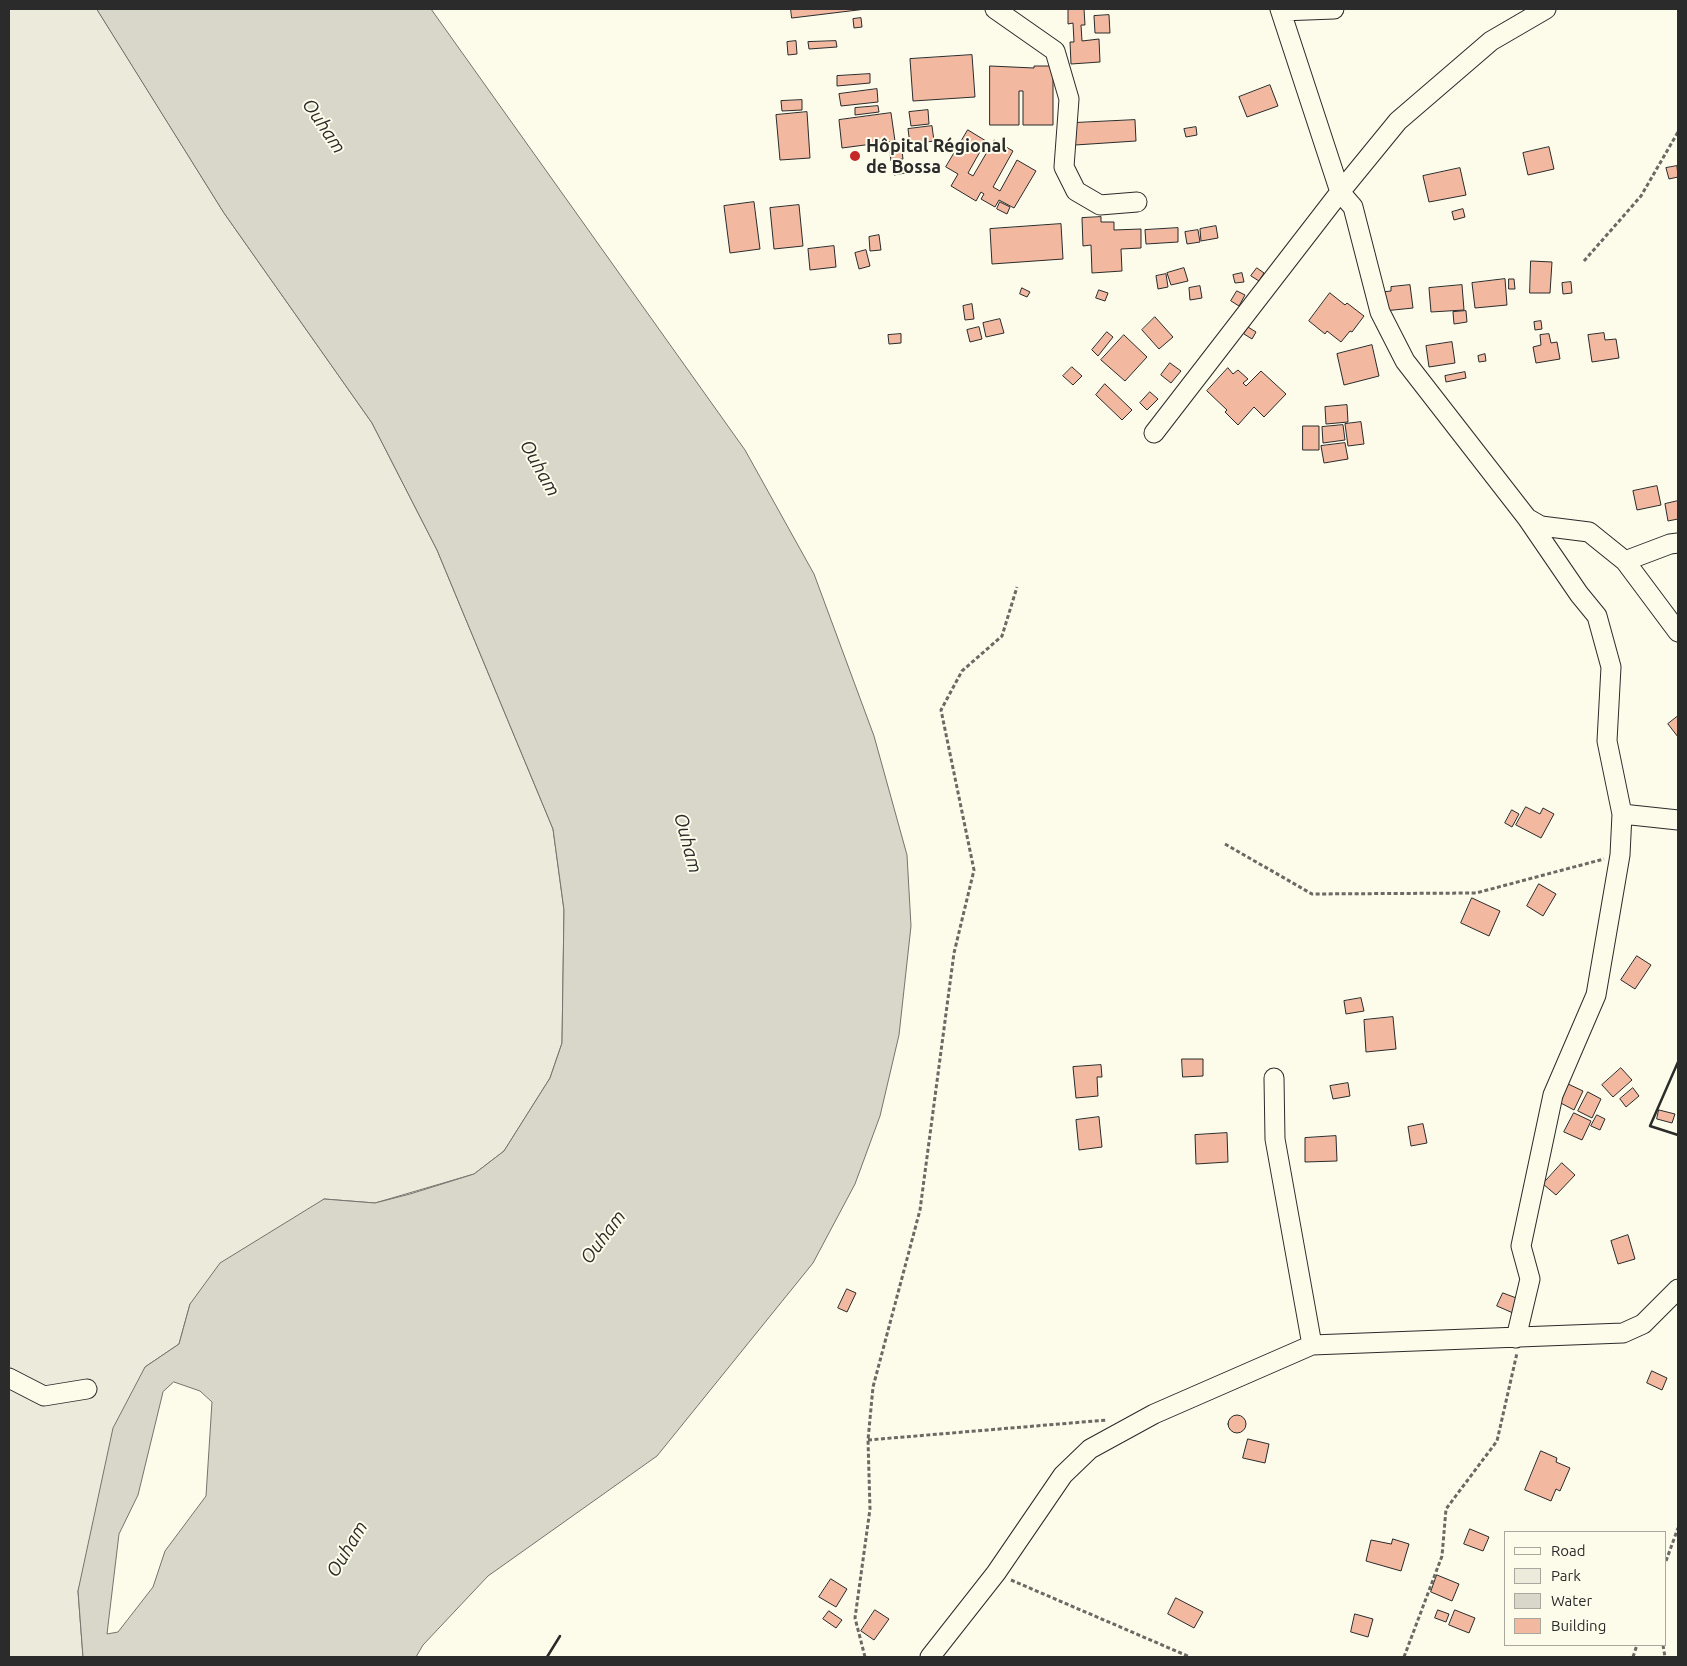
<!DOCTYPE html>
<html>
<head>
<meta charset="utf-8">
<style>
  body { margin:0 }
  #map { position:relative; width:1687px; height:1666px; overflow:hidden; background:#fdfbea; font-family:Ubuntu,sans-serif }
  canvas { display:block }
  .frame { position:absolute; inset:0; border:10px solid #2b2b2b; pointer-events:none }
  .legend { position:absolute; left:1504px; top:1531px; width:162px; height:115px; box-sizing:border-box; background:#fdfbea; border:1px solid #a9a89e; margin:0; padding:6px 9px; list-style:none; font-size:15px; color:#2b2b2b }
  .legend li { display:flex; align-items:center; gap:10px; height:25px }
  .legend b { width:25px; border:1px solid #a9a89e }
</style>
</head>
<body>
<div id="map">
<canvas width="1687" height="1666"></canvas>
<div class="frame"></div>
<ul class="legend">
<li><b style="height:6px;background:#fdfbea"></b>Road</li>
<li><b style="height:14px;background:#ecebdb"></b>Park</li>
<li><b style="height:14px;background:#d8d7c9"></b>Water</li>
<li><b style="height:14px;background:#f2b8a0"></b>Building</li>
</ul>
</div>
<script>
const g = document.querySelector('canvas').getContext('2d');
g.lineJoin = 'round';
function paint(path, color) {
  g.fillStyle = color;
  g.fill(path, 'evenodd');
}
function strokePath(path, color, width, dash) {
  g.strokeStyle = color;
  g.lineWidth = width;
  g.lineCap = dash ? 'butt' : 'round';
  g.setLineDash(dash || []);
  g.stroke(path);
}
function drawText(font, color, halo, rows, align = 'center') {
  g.font = font + ' Ubuntu,sans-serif';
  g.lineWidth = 4;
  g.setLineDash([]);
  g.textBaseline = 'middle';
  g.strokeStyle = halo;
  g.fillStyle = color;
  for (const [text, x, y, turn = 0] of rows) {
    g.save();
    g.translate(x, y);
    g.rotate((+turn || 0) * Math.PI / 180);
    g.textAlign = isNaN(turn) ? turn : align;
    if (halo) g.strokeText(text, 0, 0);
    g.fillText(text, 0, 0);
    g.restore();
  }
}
const green = new Path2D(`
  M9,9H97L224,213L372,423L437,550L553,829L564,910L562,1043L550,1078L504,1151L474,1174L375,1203L324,1199L190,1304L179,1344L145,1367L78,1591L83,1657H9Z`);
paint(green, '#ecebdb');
strokePath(green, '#74746e', 1);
const water = new Path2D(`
  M97,9H431L745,450L814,574L874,736L907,855L911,926L899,1035L880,1116L855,1184L813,1263L657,1456L488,1576L423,1645L416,1657H83L78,1591L113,1428L145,1367L179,1344L190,1304L220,1263L324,1199L375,1203L410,1194L474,1174L504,1151L550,1078L562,1043L564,910L553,829L437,550L372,423L224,213ZM174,1382L200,1391L212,1402L206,1496L165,1551L153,1587L118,1632L107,1634L119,1534L138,1495L163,1392Z`);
paint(water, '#d8d7c9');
strokePath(water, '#74746e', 1);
const building = new Path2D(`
  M791,9H866L792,18Z
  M1084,9L1085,25H1081L1082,41L1099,39L1100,62L1071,64L1070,42H1074L1073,23L1068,24V10Z
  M1109,15L1110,33H1095L1094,16Z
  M861,18L862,27L854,28L853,19Z
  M796,41L797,54L788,55L787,42Z
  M836,41L837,47L809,49L808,42Z
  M972,55L975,97L913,101L910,59Z
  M990,66L1034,68V66H1053V125H1023V91H1019V125H990Z
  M870,74V83L837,86V76Z
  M1270,85L1278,106L1247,117L1239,97Z
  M877,89L878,102L841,106L839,94Z
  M802,100V110L782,111L781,101Z
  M878,106L879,112L855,115V108Z
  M928,110L929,124L911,126L909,112Z
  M807,112L810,158L780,160L776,115Z
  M891,113L895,141L842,148L839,120Z
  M1135,120L1136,141L1075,145L1074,123Z
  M932,126L934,141L910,144L908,129Z
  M1196,127L1197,135L1186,137L1184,129Z
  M968,130L986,141L968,173L973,176L994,140L1013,151L993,187L1000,191L1017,160L1036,171L1014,208L999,200L995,207L981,199L984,194L981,192L976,201L951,186L958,174L946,167Z
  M901,143L903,159L891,161L889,145Z
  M1549,147L1554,169L1528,175L1523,153Z
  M903,163L905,173L894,175L892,165Z
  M1677,166L1678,177L1669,179L1666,168Z
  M1460,168L1466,195L1429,202L1423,176Z
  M754,202L760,249L730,253L724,206Z
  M1000,202L1010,207L1007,214L997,209Z
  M799,205L803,246L774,249L770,208Z
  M1463,209L1465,217L1454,220L1452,212Z
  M1101,217V222H1114V230L1141,229V248L1121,249L1122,271L1092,273L1091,245L1083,246L1082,218Z
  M1061,224L1063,259L992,264L990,229Z
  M1216,226L1218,238L1201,241L1200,229Z
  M1178,228V242L1146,244L1145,230Z
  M1198,230L1200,242L1187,244L1185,232Z
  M879,235L881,250L870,251L869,237Z
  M834,246L836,267L810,270L808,249Z
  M866,250L870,266L859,269L855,253Z
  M1531,261L1552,262L1550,293H1530Z
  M1184,268L1188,281L1171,285L1167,273Z
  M1257,268L1264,273L1259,281L1251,276Z
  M1242,273L1244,282L1235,283L1233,275Z
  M1166,274L1168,287L1158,289L1156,276Z
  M1505,279L1507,305L1475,308L1472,283Z
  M1509,279H1514L1515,289H1509Z
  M1571,282L1572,293L1563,294L1562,283Z
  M1410,285L1413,308L1384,311L1382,292L1391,291V287Z
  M1462,285L1464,310L1431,312L1429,288Z
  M1200,286L1202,298L1190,300L1189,288Z
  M1022,288L1030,292L1027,297L1020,294Z
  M1099,290L1108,293L1105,301L1096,298Z
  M1237,291L1245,295L1239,306L1231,301Z
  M1330,293L1345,305L1347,303L1364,316L1352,332L1350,331L1341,342L1327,331L1325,334L1309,321Z
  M972,304L974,319L965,320L963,306Z
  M1466,311L1467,322L1454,324L1453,312Z
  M1155,317L1173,337L1159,349L1142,330Z
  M1000,319L1004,333L986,337L983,323Z
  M1541,321L1542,329L1535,330L1534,322Z
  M979,327L982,339L970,342L967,330Z
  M1248,327L1256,332L1252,339L1244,334Z
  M1107,332L1113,337L1098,356L1092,350Z
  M1604,333L1605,340L1616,339L1619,358L1592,362L1588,335Z
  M901,334V343L889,344L888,335Z
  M1549,334L1551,343L1557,342L1560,359L1536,363L1533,347L1541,345L1540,335Z
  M1124,335L1147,357L1125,381L1101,360Z
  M1452,342L1455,363L1429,367L1426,346Z
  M1372,345L1379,376L1344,385L1337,354Z
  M1485,354L1486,361L1479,362L1478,356Z
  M1170,363L1181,371L1171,383L1161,375Z
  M1072,367L1082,376L1073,385L1063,376Z
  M1228,368L1233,374L1238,370L1248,379L1243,383L1246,386L1261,371L1286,394L1264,417L1254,407L1238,425L1225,412L1227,410L1207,391Z
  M1465,372L1466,378L1446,382L1445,376Z
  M1105,384L1132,410L1122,420L1096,395Z
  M1150,392L1158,399L1147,410L1140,403Z
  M1347,405L1348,422L1326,424L1325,407Z
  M1361,422L1364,444L1348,446L1345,424Z
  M1343,425L1345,440L1323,443L1322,427Z
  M1303,426H1319V450H1303Z
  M1345,443L1348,459L1324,463L1321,446Z
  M1657,486L1661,505L1637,510L1633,491Z
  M1678,501V519L1668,521L1665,504Z
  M1678,716V737L1668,724Z
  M1526,807L1540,814L1543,808L1554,814L1541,838L1516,825Z
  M1512,810L1519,814L1512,827L1505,823Z
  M1539,884L1556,894L1543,916L1527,906Z
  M1472,898L1500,911L1489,936L1461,923Z
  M1637,956L1651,965L1635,989L1621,980Z
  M1361,998L1364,1011L1346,1014L1344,1001Z
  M1393,1017L1396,1049L1366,1052L1364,1020Z
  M1182,1059H1203V1076L1183,1077Z
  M1101,1065L1102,1077H1097L1098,1096L1076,1098L1073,1067Z
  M1621,1068L1632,1080L1613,1097L1602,1085Z
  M1348,1083L1350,1096L1333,1099L1330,1086Z
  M1566,1083L1583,1091L1574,1110L1557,1101Z
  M1633,1088L1639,1096L1626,1107L1620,1099Z
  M1588,1092L1601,1099L1592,1118L1578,1111Z
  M1659,1110L1675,1114L1672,1123L1657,1119Z
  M1574,1113L1591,1121L1582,1140L1564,1132Z
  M1597,1115L1605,1119L1600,1130L1591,1126Z
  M1099,1117L1102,1147L1079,1150L1076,1120Z
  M1423,1124L1427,1143L1411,1146L1408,1127Z
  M1227,1133L1228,1162L1196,1164L1195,1135Z
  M1336,1136L1337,1161L1305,1162V1138Z
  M1562,1163L1575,1175L1556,1195L1543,1184Z
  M1628,1235L1635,1259L1618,1264L1611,1241Z
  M847,1289L856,1293L847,1312L838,1308Z
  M1503,1293L1519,1299L1513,1313L1497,1306Z
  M1652,1371L1667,1378L1662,1390L1647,1383Z
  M1228 1424a9 9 0 1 1 18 0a9 9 0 1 1-18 0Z
  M1248,1439L1269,1444L1265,1463L1243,1458Z
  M1541,1451L1557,1458L1556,1462L1570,1468L1560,1491L1556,1489L1551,1501L1525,1490Z
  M1470,1529L1489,1537L1483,1551L1464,1544Z
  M1393,1539L1409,1544L1401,1571L1366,1561L1371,1540L1391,1544Z
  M1437,1575L1459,1584L1452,1601L1431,1592Z
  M831,1579L847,1589L836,1607L819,1597Z
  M1176,1598L1203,1612L1194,1628L1168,1614Z
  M875,1610L889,1619L874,1640L861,1631Z
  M1438,1610L1449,1614L1446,1622L1435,1618Z
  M1455,1610L1475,1618L1469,1633L1449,1625Z
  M829,1611L842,1620L836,1628L823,1619Z
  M1355,1614L1373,1619L1368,1637L1351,1632Z`);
paint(building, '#f2b8a0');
strokePath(building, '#2b2b2b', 1);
const minor = new Path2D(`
  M995,9L1055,51L1069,99L1064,167L1076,191L1100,205L1137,202
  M1280,9L1340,192L1353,207L1380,312L1405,361L1527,518L1579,594L1597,616L1611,667L1607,741L1622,814L1620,855L1596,995L1553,1095L1521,1246L1530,1279L1516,1338
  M1281,11L1334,9
  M1154,433L1340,192L1398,121L1491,41L1546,9
  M1527,518L1541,526L1589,532L1625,561L1678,632
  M1625,561L1670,544L1678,543
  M1622,814L1678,820
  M1274,1078L1275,1139L1312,1345
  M9,1378L44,1396L87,1389
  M930,1657L996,1573L1063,1475L1090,1449L1154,1414L1312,1345L1623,1333L1643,1324L1678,1289`);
strokePath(minor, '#2b2b2b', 21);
strokePath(new Path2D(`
  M1584,261L1641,196L1678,132
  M1225,844L1312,894L1476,893L1604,859
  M868,1440L1107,1420
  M1666,1561L1678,1528
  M1011,1580L1190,1657
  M1663,1645L1665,1657
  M865,1657L855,1618L870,1509L868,1440L873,1387L920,1210L954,953L974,870L941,710L962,671L1002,636L1017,587
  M1404,1657L1442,1556L1446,1509L1497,1441L1517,1353
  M1633,1657L1637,1645`), '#6a6964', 3, [4, 2.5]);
strokePath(minor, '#fdfbea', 19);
strokePath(new Path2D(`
  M1678,1062L1650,1126L1678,1135
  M547,1657L560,1636`), '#2b2b2b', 2.5);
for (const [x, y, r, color] of [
  [855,156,6,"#c62828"]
]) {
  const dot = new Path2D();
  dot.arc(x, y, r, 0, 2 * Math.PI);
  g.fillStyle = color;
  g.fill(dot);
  strokePath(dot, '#fdfbea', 2);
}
drawText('bold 18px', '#2b2b2b', '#fdfbea', [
  ["Hôpital Régional",866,146],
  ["de Bossa",866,167]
], 'left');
drawText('italic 19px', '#2b2b2b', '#fdfbea', [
  ["Ouham",324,126,56],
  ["Ouham",540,468,61],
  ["Ouham",688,843,75],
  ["Ouham",603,1237,-53],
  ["Ouham",347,1549,-59]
]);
</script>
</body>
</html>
